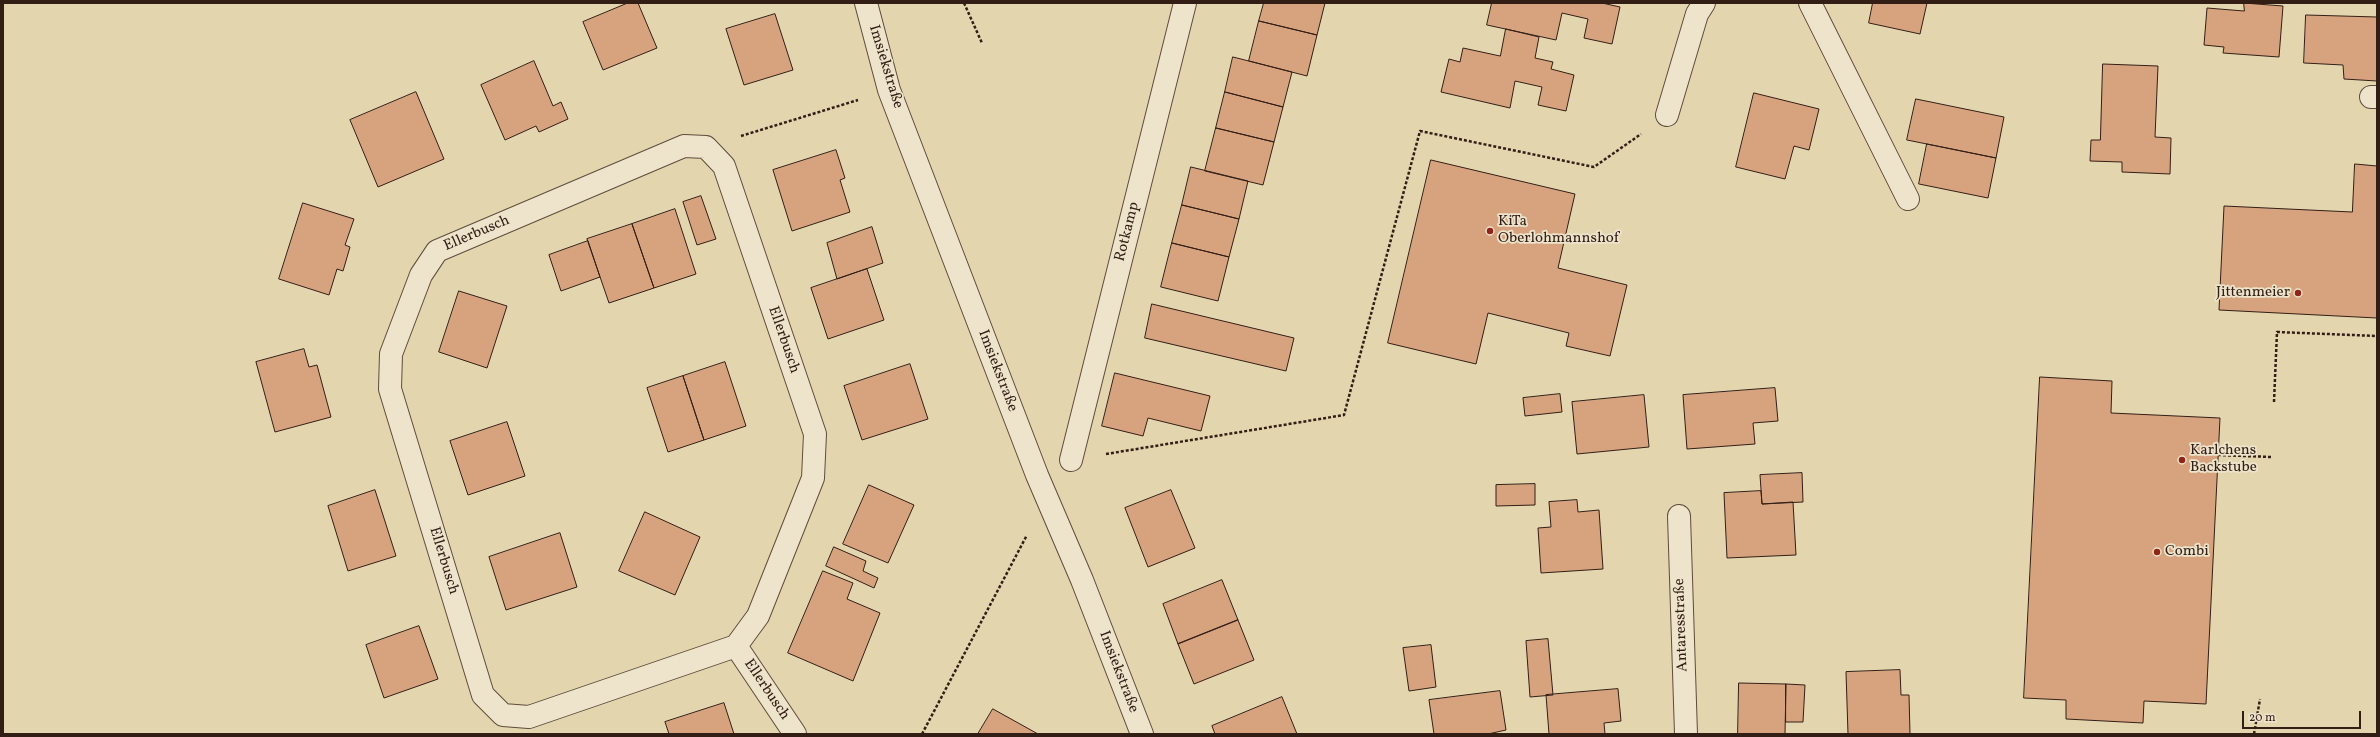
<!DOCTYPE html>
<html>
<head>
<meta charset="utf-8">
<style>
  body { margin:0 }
  #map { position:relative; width:2380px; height:737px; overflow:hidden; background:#e3d6af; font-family:Vollkorn,serif }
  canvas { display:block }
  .frame { position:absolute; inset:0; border:4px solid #331e16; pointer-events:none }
  .scale { position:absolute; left:2242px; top:711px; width:119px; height:18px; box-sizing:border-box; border:2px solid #331e16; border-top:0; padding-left:5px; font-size:12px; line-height:14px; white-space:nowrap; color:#331e16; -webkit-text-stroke:3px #ede4cb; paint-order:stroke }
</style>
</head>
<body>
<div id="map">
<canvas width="2380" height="737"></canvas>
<div class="frame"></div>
<div class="scale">20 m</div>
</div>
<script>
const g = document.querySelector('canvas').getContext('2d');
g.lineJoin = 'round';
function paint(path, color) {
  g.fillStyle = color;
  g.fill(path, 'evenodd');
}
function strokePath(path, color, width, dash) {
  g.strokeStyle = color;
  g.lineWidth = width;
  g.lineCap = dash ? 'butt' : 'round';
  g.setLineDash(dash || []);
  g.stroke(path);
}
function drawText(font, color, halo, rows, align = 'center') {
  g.font = font + ' Vollkorn,serif';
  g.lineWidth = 3.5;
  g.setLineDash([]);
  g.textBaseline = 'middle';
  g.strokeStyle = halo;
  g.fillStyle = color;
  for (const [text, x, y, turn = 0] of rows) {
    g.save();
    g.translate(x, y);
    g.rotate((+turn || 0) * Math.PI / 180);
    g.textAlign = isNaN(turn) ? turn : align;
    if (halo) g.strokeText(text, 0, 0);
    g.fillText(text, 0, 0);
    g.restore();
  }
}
const building = new Path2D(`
  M628,3H638L657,48L603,70L583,22Z
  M1264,3H1325L1317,35L1259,21Z
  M1492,3H1602L1620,7L1612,44L1584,38L1588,19L1562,13L1556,40L1487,25Z
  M1873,3H1927L1920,34L1869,23Z
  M2244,3L2283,6L2279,57L2223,53L2224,47L2204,45L2207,8L2244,11Z
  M775,14L793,70L744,85L726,29Z
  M2306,15L2377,17V81L2344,79L2343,65L2304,63Z
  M1259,21L1317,35L1307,76L1249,61Z
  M1506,29L1539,37L1535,58L1553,62L1551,69L1574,75L1566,111L1538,105L1542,87L1515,81L1510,108L1441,92L1449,59L1460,62L1463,48L1500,56Z
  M1233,57L1292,72L1283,107L1225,92Z
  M534,61L553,106L561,102L568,119L539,132L536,126L505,140L481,85Z
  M2103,64L2158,66L2155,137L2171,138L2170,174L2122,172V162L2090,161L2091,140H2100Z
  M416,92L444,159L378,187L350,120Z
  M1225,92L1283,107L1274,142L1216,128Z
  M1754,93L1819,109L1809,150L1794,146L1785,179L1736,167Z
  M1916,99L2004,117L1996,158L1907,140Z
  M1216,128L1274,142L1263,185L1205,171Z
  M1927,144L1996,158L1988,198L1919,184Z
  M836,150L845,178L840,180L850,212L792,231L773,170Z
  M1431,160L1575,194L1558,268L1627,285L1610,356L1566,346L1569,333L1488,313L1476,364L1388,343Z
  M2355,164L2377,166V318L2219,310L2224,206L2352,212Z
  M1191,167L1248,181L1239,219L1182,205Z
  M701,196L716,239L697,245L683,202Z
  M303,203L354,219L345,245L350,247L343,271L337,269L329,295L279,279Z
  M1182,205L1239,219L1229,257L1172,243Z
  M675,209L696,274L654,288L632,224Z
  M632,224L654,288L609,303L587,239Z
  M872,227L883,263L837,279L827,243Z
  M588,241L600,277L561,291L549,255Z
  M1172,243L1229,257L1218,301L1161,287Z
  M867,269L884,320L828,339L811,288Z
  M459,291L507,306L487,368L439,352Z
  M1152,304L1294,338L1286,371L1145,338Z
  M304,349L309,367L317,365L331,417L275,432L256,362Z
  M725,362L746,426L704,440L683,376Z
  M910,364L928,419L862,440L844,386Z
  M1115,373L1210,396L1201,431L1148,418L1143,436L1102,426Z
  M683,376L704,440L668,452L647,388Z
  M2040,377L2112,381L2111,413L2220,418L2206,704L2144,701L2143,723L2066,719V700L2024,698Z
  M1775,388L1778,421L1753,423L1755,444L1687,449L1683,395Z
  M1560,394L1562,412L1525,416L1523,398Z
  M1644,395L1649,447L1577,454L1572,402Z
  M507,422L525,476L468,495L450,441Z
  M1802,473L1803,502L1762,504L1760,475Z
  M1535,484V505L1496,506V485Z
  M869,485L914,505L888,563L843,544Z
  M375,490L396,556L348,571L328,506Z
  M1171,490L1195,548L1148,567L1125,508Z
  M1761,491L1762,504L1793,502L1796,555L1727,558L1724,493Z
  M1577,500L1578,512L1599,510L1603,569L1541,573L1538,528L1551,527L1549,502Z
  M645,512L700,537L675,595L619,571Z
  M560,533L577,587L506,610L489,557Z
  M834,547L866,561L863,571L878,578L874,588L826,566Z
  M823,571L853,583L847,599L880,613L853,681L788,653Z
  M1222,580L1238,620L1178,644L1163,604Z
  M1238,620L1254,660L1194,684L1178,644Z
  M419,626L438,679L384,698L366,645Z
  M1548,639L1553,695L1530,697L1526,641Z
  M1431,645L1436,687L1409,691L1403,648Z
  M1900,670L1901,695H1909L1910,734H1848L1846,672Z
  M1739,683L1786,684L1785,734H1738Z
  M1786,684L1805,685L1803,722H1786Z
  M1618,689L1621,721L1604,723L1605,734H1549L1546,695Z
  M1500,691L1506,730L1488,734H1434L1429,700Z
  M1282,697L1297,734H1215L1212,726Z
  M724,703L734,734H669L665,722Z
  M993,709L1038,734H978Z`);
paint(building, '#d6a37e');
strokePath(building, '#331e16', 1);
const minor = new Path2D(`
  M866,3L889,90L1037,475L1082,580L1142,734
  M1810,3L1908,199
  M2371,97H2377
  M1667,115L1697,14L1704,3
  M684,146L706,147L724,166L815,434L813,478L758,616L736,646L529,717L503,715L483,695L390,389L391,354L421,275L437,251Z
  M1071,460L1185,3
  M1679,516L1686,734
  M736,646L795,734`);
strokePath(minor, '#5f4c3c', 24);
strokePath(new Path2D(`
  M964,3L982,43
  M741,136L858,100
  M2274,402L2277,332L2377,336
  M1106,454L1344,415L1420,131L1594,167L1641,134
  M2218,455L2271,457
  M922,734L1027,535
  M2254,734L2260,699`), '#331e16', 2.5, [3, 2]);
strokePath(minor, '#ede4cb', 22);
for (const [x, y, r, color] of [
  [1490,231,4,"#8f2418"],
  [2298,293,4,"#8f2418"],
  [2182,460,4,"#8f2418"],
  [2157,552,4,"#8f2418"]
]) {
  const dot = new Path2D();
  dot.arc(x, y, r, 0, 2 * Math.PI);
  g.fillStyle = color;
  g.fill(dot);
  strokePath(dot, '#ede4cb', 1.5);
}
drawText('15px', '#331e16', '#ede4cb', [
  ["Imsiekstraße",885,67,73],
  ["Rotkamp",1128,232,-76],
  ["Ellerbusch",477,234,-23],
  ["Ellerbusch",783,340,71],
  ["Imsiekstraße",997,371,69],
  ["Ellerbusch",443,561,73],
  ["Antaresstraße",1682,625,-92],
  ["Imsiekstraße",1118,672,69],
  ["Ellerbusch",766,690,56]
]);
drawText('15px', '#331e16', '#ede4cb', [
  ["KiTa",1498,222],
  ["Oberlohmannshof",1498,239],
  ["Jittenmeier",2290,293,"right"],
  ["Karlchens",2190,451],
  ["Backstube",2190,468],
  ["Combi",2165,552]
], 'left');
</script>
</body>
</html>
